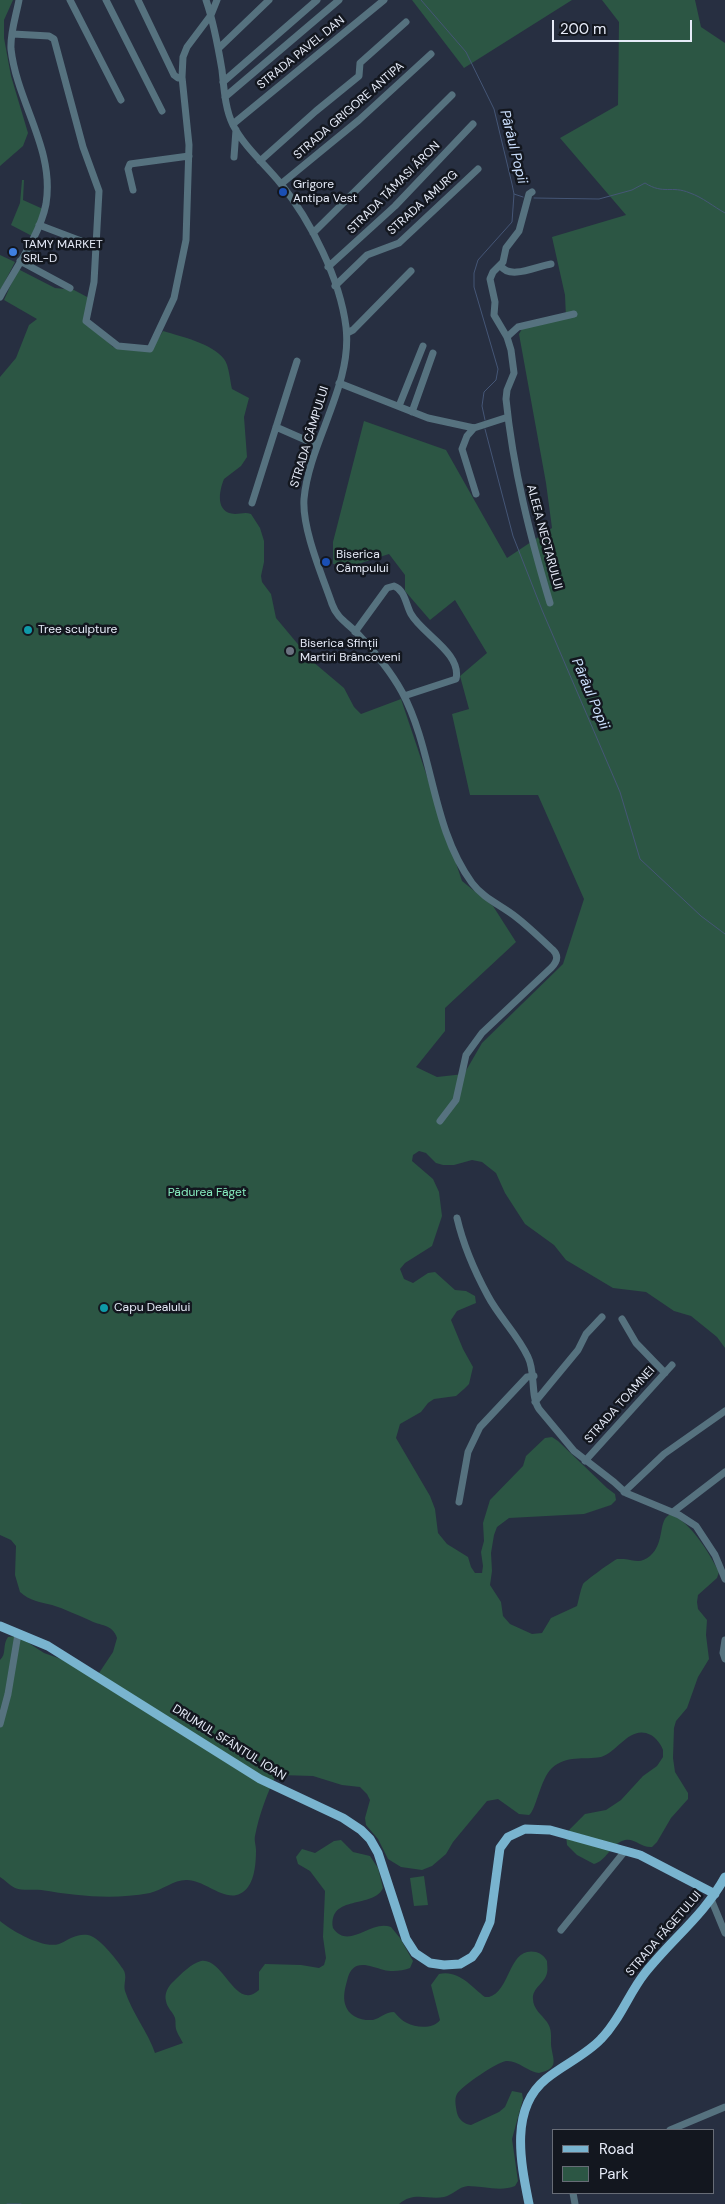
<!DOCTYPE html>
<html>
<head>
<meta charset="utf-8">
<style>
  body { margin:0 }
  #map { position:relative; width:725px; height:2204px; overflow:hidden; background:#272f41; font-family:"DM Sans",sans-serif }
  canvas { display:block }
  .legend { position:absolute; left:552px; top:2129px; width:162px; height:65px; box-sizing:border-box; background:#13171f; border:1px solid #676c76; margin:0; padding:6px 9px; list-style:none; font-size:15px; color:#e6ebf8 }
  .legend li { display:flex; align-items:center; gap:10px; height:25px }
  .legend b { width:25px; border:1px solid #676c76 }
  .scale { position:absolute; left:552px; top:20px; width:140px; height:22px; box-sizing:border-box; border:2px solid #e6ebf8; border-top:0; padding-left:6px; font-size:15px; line-height:18px; white-space:nowrap; color:#e6ebf8; -webkit-text-stroke:4px #13171f; paint-order:stroke }
</style>
</head>
<body>
<div id="map">
<canvas width="725" height="2204"></canvas>
<ul class="legend">
<li><b style="height:6px;background:#79b4cf"></b>Road</li>
<li><b style="height:14px;background:#2c5644"></b>Park</li>
</ul>
<div class="scale">200 m</div>
</div>
<script>
const g = document.querySelector('canvas').getContext('2d');
g.lineJoin = 'round';
function paint(path, color) {
  g.fillStyle = color;
  g.fill(path, 'evenodd');
}
function strokePath(path, color, width, dash) {
  g.strokeStyle = color;
  g.lineWidth = width;
  g.lineCap = dash ? 'butt' : 'round';
  g.setLineDash(dash || []);
  g.stroke(path);
}
function drawText(font, color, halo, rows, align = 'center') {
  g.font = font + ' "DM Sans",sans-serif';
  g.lineWidth = 5;
  g.setLineDash([]);
  g.textBaseline = 'middle';
  g.strokeStyle = halo;
  g.fillStyle = color;
  for (const [text, x, y, turn = 0] of rows) {
    g.save();
    g.translate(x, y);
    g.rotate((+turn || 0) * Math.PI / 180);
    g.textAlign = isNaN(turn) ? turn : align;
    if (halo) g.strokeText(text, 0, 0);
    g.fillText(text, 0, 0);
    g.restore();
  }
}
paint(new Path2D(`
  M0,0H13L4,20V38L11,76L28,133L23,146L0,166Z
  M412,0H572L464,68Z
  M602,0H695L701,27L725,43V1348L717,1337L691,1316L674,1311L646,1292L613,1288L566,1260L554,1245L525,1224L505,1193L496,1173L482,1162L472,1160L454,1165H443L436,1163L426,1153L419,1151L413,1155L412,1161L433,1179L439,1192L442,1216L432,1246L405,1263L400,1269L404,1279L413,1283L428,1273L435,1272L455,1290L466,1291L475,1296L476,1303L457,1311L451,1320L463,1349L473,1367L469,1384L464,1389L456,1396L434,1399L428,1403L421,1412L400,1424L396,1438L430,1496L435,1509L438,1533L447,1544L468,1557L471,1567L475,1573H482L483,1566L481,1552L484,1541L483,1523L490,1500L523,1466L526,1456L545,1438L552,1437L558,1441L607,1488L615,1494L616,1500L611,1505L584,1514L509,1518L497,1527L494,1535L491,1553L492,1571L490,1585L501,1602L503,1616L510,1624L532,1634L542,1633L551,1618L577,1606C579,1599 580,1591 583,1584C585,1581 614,1560 617,1559C617,1559 623,1559 624,1559C634,1560 641,1564 650,1556C666,1542 657,1519 671,1514C692,1524 708,1551 719,1572L717,1578L698,1595L697,1602L698,1609L707,1620L706,1635L709,1659L698,1677L687,1708L676,1721L674,1728L673,1758L675,1772L688,1793V1799L671,1818L657,1842L652,1847C640,1848 634,1836 622,1841C610,1846 606,1861 594,1864L577,1855L567,1845L566,1835L570,1829L585,1814L606,1810L621,1800L643,1776L657,1766L663,1757V1750C661,1744 656,1738 651,1735C630,1724 618,1752 601,1757C584,1760 566,1755 552,1768C540,1779 536,1811 529,1815L519,1814L498,1799L487,1801L453,1842L446,1854L432,1866L422,1870L401,1867L388,1859L378,1839L366,1825L365,1818L370,1800L367,1794L360,1787L342,1785L313,1776L280,1775H276C267,1794 259,1815 255,1836C254,1841 256,1845 256,1850C256,1861 255,1878 248,1887C230,1910 207,1879 186,1880C174,1880 162,1890 150,1893C112,1900 79,1896 41,1890C33,1889 23,1891 15,1888C9,1885 5,1880 0,1877V1660C7,1654 2,1645 8,1637L18,1636L44,1653L61,1659L95,1679L113,1652L117,1638C113,1624 100,1626 89,1620C77,1615 65,1609 52,1605C40,1602 30,1601 20,1592L15,1575L16,1546L11,1540L0,1535V377L16,358L29,325L37,319L4,300L18,269L55,288L74,290L89,298L85,320L113,347L151,351L163,331C180,336 213,344 224,359C229,365 230,381 232,389L249,398L244,417L247,457L241,466L224,479C219,491 215,513 235,514C241,514 245,512 251,514L260,528L264,541V562L261,576L262,582L271,594L276,618L312,661L344,688L354,707L361,714L401,699L462,881L493,906L516,942L445,1008V1031L416,1067L437,1077L464,1074L482,1043L563,964L584,899L538,795H470L452,714L469,709L460,676L487,653L455,600L430,620L405,591V575L389,554L352,566L333,564V542L364,421L446,450L507,558L552,528L546,483L519,334L522,329L566,317L565,295L552,237L626,215L560,138L618,105L619,22Z
  M22,180H24L23,200L43,209L32,236L11,225L20,203Z
  M0,255L15,262L0,291Z
  M341,1840L353,1852L370,1856L378,1868L383,1888C374,1909 328,1894 333,1928C349,1951 370,1919 391,1927L400,1938L413,1961L410,1968C403,1971 391,1972 384,1970C367,1965 352,1958 347,1981C345,1988 343,1996 345,2004C348,2016 361,2021 373,2020C381,2018 385,2012 394,2012C398,2016 402,2021 407,2023C416,2028 434,2029 440,2020L431,1985L439,1974C458,1969 472,1987 485,1997H489C511,1991 508,1946 536,1952C542,1954 544,1956 547,1961C547,1965 548,1969 547,1973C545,1983 532,1988 533,1999C533,2009 542,2015 547,2022C552,2029 551,2036 551,2044C552,2059 561,2068 539,2073C528,2072 518,2060 506,2061C497,2062 462,2086 457,2094C454,2099 456,2107 457,2113C459,2120 464,2124 471,2125L499,2112L505,2107L512,2091L522,2093L523,2099L512,2139L518,2181L515,2186C501,2192 483,2186 468,2186C458,2187 453,2195 444,2197C427,2200 414,2191 399,2204H0V1921C12,1931 43,1949 59,1944C68,1940 77,1933 88,1935C98,1936 117,1960 123,1969C128,1976 123,1984 125,1991C132,2013 148,2032 155,2053L183,2043C181,2039 177,2033 176,2029C175,2025 176,2022 175,2018C173,2012 167,2008 166,2001C164,1994 168,1986 174,1981C181,1974 192,1963 201,1961C224,1957 235,2012 259,1990V1972L265,1964L301,1965L319,1968L324,1965L326,1958L323,1937L325,1891L310,1871L298,1864L296,1857L302,1849L315,1853L334,1841Z
  M424,1876L428,1905L414,1906L410,1878Z`), '#2c5644');
strokePath(new Path2D(`
  M421,0L466,52L494,109L512,184L514,194L512,222L478,260L474,273V287L498,369L496,380L484,392L482,406L485,420
  M514,194L523,197
  M534,198L599,199L632,190L645,183C664,195 671,185 690,193C702,197 714,207 725,213
  M485,429L513,536L542,610L620,792L640,859L701,916L725,934
  M7,2204H21`), '#455676', 1);
strokePath(new Path2D(`
  M70,0L121,100
  M106,0L162,111
  M138,0L174,75L178,78L182,77
  M206,0C214,23 218,46 222,70C224,88 225,109 233,125C245,148 265,164 281,184C311,221 340,279 346,327C353,385 309,442 304,499C302,529 322,575 332,604C337,618 346,622 356,632C373,650 390,670 402,692C434,752 431,827 472,883C484,899 501,905 516,917C529,927 541,939 553,950C559,956 557,962 551,968L482,1033L466,1055L456,1100L440,1121
  M13,34L49,36L54,39L83,147L99,191L94,282L86,321L118,346L150,349L174,298L186,240L189,145L182,77L183,57L187,47L211,15L217,0
  M219,48L269,0
  M223,82L317,0
  M225,97L339,0
  M233,124L384,0
  M234,157L236,130
  M260,161L316,111L359,76L360,63L406,22
  M281,184L359,120L431,54
  M133,190L128,169L130,164L189,156
  M532,192L529,194L519,231L506,248L503,262L493,272L490,279L495,302L494,315L507,337L511,350L514,373L507,390L506,399C513,469 530,536 550,603
  M39,225L97,247
  M313,233L452,95
  M20,261L70,288
  M501,266C510,280 537,266 551,264
  M328,267L395,206L473,124
  M335,286L367,255L399,243L478,169
  M0,297C15,269 40,235 46,204C55,149 17,103 11,49C10,33 16,16 19,0
  M347,333L353,330L411,271
  M507,337L518,327L574,314
  M339,383L428,418L474,428
  M399,406L423,346
  M412,412L433,353
  M276,427L317,445
  M474,428L467,436L462,449L476,494
  M474,428L508,417
  M252,503L297,361
  M355,632L387,588L394,586C405,590 406,605 411,614C422,634 462,653 456,679L404,696
  M457,1218C463,1244 475,1272 488,1296C499,1317 518,1335 528,1357C536,1373 530,1396 539,1409L574,1451L614,1482L626,1493L679,1515L696,1526L715,1555L725,1579
  M622,1319L636,1343L665,1373
  M535,1402L578,1350L586,1334L602,1317
  M585,1461L672,1365
  M624,1492L664,1454L725,1411
  M459,1502L468,1452L480,1427L527,1377L534,1376
  M673,1512L725,1472
  M725,1640L723,1653L725,1659
  M0,1724L8,1694L18,1634
  M711,1899L725,1933
  M561,1930L625,1851
  M670,2130L725,2107
  M573,2193L575,2204`), '#56727f', 7);
strokePath(new Path2D(`
  M0,1626L48,1646L260,1779L343,1818L361,1830L370,1839L378,1853L406,1939L415,1953L430,1963L444,1965L460,1964L472,1957L478,1949L490,1922L500,1848L508,1837L525,1829L550,1830L640,1855L715,1894
  M529,2204C521,2164 509,2109 546,2079C563,2065 586,2055 601,2039C620,2020 629,1993 645,1973C671,1940 705,1914 725,1877`), '#79b4cf', 9);
for (const [x, y, r, color] of [
  [283,192,5,"#1a4fb4"],
  [13,252,5,"#3f7fe0"],
  [326,562,5,"#1a4fb4"],
  [28,630,5,"#0f9aa8"],
  [290,651,5,"#6b7280"],
  [104,1308,5,"#0f9aa8"]
]) {
  const dot = new Path2D();
  dot.arc(x, y, r, 0, 2 * Math.PI);
  g.fillStyle = color;
  g.fill(dot);
  strokePath(dot, '#13171f', 2);
}
drawText('12px', '#e6ebf8', '#13171f', [
  ["STRADA PAVEL DAN",301,53,-39],
  ["STRADA GRIGORE ANTIPA",349,111,-41],
  ["STRADA TÁMASI ÁRON",394,188,-45],
  ["STRADA AMURG",423,203,-42],
  ["STRADA CÂMPULUI",310,437,-73],
  ["ALEEA NECTARULUI",544,537,75],
  ["STRADA TOAMNEI",620,1405,-48],
  ["DRUMUL SFÂNTUL IOAN",229,1743,32],
  ["STRADA FĂGETULUI",664,1934,-49]
]);
drawText('12px', '#e6ebf8', '#13171f', [
  ["Grigore",293,185],
  ["Antipa Vest",293,199],
  ["TAMY MARKET",23,245],
  ["SRL-D",23,259],
  ["Biserica",336,555],
  ["Câmpului",336,569],
  ["Tree sculpture",38,630],
  ["Biserica Sfinții",300,644],
  ["Martiri Brâncoveni",300,658],
  ["Capu Dealului",114,1308]
], 'left');
drawText('12px', '#87ecbf', '#13171f', [
  ["Pădurea Făget",207,1193]
]);
drawText('italic 14px', '#cce0fe', '#13171f', [
  ["Pârâul Popii",513,147,76],
  ["Pârâul Popii",590,694,67]
]);
</script>
</body>
</html>
